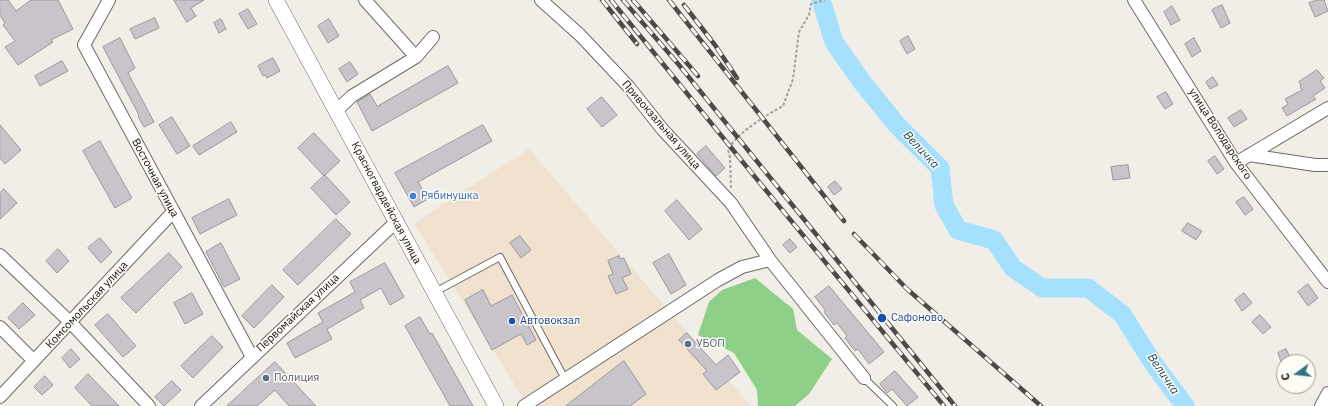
<!DOCTYPE html>
<html>
<head>
<meta charset="utf-8">
<style>
  body { margin:0 }
  #map { position:relative; width:1328px; height:406px; overflow:hidden; background:#f1eee7; font-family:"IBM Plex Sans",sans-serif }
  canvas { display:block }
  .north { position:absolute; left:1276px; top:354px; width:40px; height:40px; box-sizing:border-box; background:#fefbf5; border:1px solid #a09e99; border-radius:50%; rotate:255deg; font-size:11px; font-weight:700; line-height:16px; text-align:center; color:#131210 }
  .north::after { content:''; display:block; margin:auto; width:14px; height:18px; background:#327586; clip-path:polygon(50% 0,100% 100%,50% 72%,0 100%) }
</style>
</head>
<body>
<div id="map">
<canvas width="1328" height="406"></canvas>
<div class="north">С</div>
</div>
<script>
const g = document.querySelector('canvas').getContext('2d');
g.lineJoin = 'round';
function paint(path, color) {
  g.fillStyle = color;
  g.fill(path, 'evenodd');
}
function strokePath(path, color, width, dash) {
  g.strokeStyle = color;
  g.lineWidth = width;
  g.lineCap = dash ? 'butt' : 'round';
  g.setLineDash(dash || []);
  g.stroke(path);
}
function drawText(font, color, halo, rows, align = 'center') {
  g.font = font + ' "IBM Plex Sans",sans-serif';
  g.lineWidth = 3;
  g.setLineDash([]);
  g.textBaseline = 'middle';
  g.strokeStyle = halo;
  g.fillStyle = color;
  for (const [text, x, y, turn = 0] of rows) {
    g.save();
    g.translate(x, y);
    g.rotate((+turn || 0) * Math.PI / 180);
    g.textAlign = isNaN(turn) ? turn : align;
    if (halo) g.strokeText(text, 0, 0);
    g.fillText(text, 0, 0);
    g.restore();
  }
}
paint(new Path2D(`
  M529,149L751,406H528L414,223Z`), '#f1e1cf');
paint(new Path2D(`
  M755,278L793,309L797,330L832,359L809,394L795,406H758L757,390L734,353L698,335L709,302L722,290Z`), '#8ed087');
strokePath(new Path2D(`
  M821,0L834,42L862,82L896,124L940,168L944,205L958,230L994,240L1013,268L1042,288H1088L1122,314L1153,363L1185,406`), '#a5e1fe', 19);
const building = new Path2D(`
  M0,0H8L16,11L31,0H58L73,29L51,40L53,42L18,65L5,47L15,41L3,25L5,23L0,15Z
  M174,0H204L191,8L196,16L187,22Z
  M1317,0H1324L1328,11L1315,17L1309,3Z
  M1222,5L1230,23L1221,28L1212,10Z
  M1172,6L1180,20L1171,25L1164,12Z
  M248,9L257,24L248,29L239,14Z
  M155,18L159,28L135,39L130,29Z
  M221,19L226,29L219,33L214,23Z
  M329,19L339,36L328,43L318,26Z
  M908,36L915,49L907,54L900,41Z
  M120,38L135,68L128,73L154,122L144,127L138,116L139,115L103,47Z
  M1194,38L1201,51L1192,57L1185,44Z
  M273,58L280,71L267,78L265,75L263,76L258,66Z
  M62,61L68,71L40,86L35,76Z
  M350,62L358,74L347,82L339,69Z
  M448,66L458,83L372,131L357,102L370,94L377,106Z
  M1317,70L1324,78L1320,81L1325,88L1313,96L1316,99L1287,116L1282,108L1288,104L1285,99L1302,90L1300,86L1301,85L1299,82Z
  M1213,77L1218,85L1210,89L1206,82Z
  M1166,92L1173,104L1165,109L1157,97Z
  M602,97L617,115L602,127L587,109Z
  M1241,110L1247,119L1234,127L1228,118Z
  M172,117L190,146L177,154L159,125Z
  M231,122L237,132L199,155L193,146Z
  M0,125L21,150L5,164L0,158Z
  M483,125L492,141L418,182L428,199L414,207L395,173Z
  M314,133L340,161L324,176L298,148Z
  M100,141L132,198L115,208L83,151Z
  M706,146L725,168L716,176L697,154Z
  M1215,156L1224,169L1217,174L1208,161Z
  M1128,165L1130,178L1113,180L1111,167Z
  M325,175L350,202L336,215L311,188Z
  M835,181L842,189L834,195L828,187Z
  M4,189L17,203L0,219V193Z
  M1244,197L1253,209L1245,215L1236,202Z
  M229,199L237,215L200,234L192,218Z
  M677,200L702,229L689,240L665,211Z
  M336,219L351,234L298,285L283,270Z
  M1188,223L1202,231L1196,240L1182,231Z
  M520,236L531,250L521,258L510,243Z
  M100,238L112,252L101,263L88,248Z
  M790,239L797,247L790,253L783,245Z
  M221,243L240,279L224,287L206,252Z
  M58,249L69,261L57,273L46,261Z
  M169,253L182,267L136,313L121,298Z
  M669,254L686,285L671,294L653,263Z
  M619,256L620,259L624,258L631,274L622,278L628,289L616,294L608,276L613,274L608,261Z
  M385,263L404,297L390,305L381,288L360,300L364,308L327,329L332,339L295,358L287,343L323,322L318,313L355,292L350,282Z
  M1308,284L1318,298L1308,306L1298,292Z
  M272,285L284,297L254,328L242,316Z
  M829,286L884,352L869,364L858,349L855,351L845,338L847,336L837,323L834,325L824,312L826,311L815,297Z
  M483,290L491,306L512,295L536,340L527,345L521,334L492,350L465,300Z
  M192,293L203,314L185,324L174,303Z
  M1244,293L1252,303L1242,311L1235,300Z
  M23,303L35,315L19,329L8,318Z
  M108,314L136,346L123,357L95,325Z
  M1260,315L1271,327L1263,334L1252,322Z
  M420,317L430,334L432,333L473,406H450L405,326Z
  M687,333L716,365L728,355L740,372L716,390L703,374L707,371L679,340Z
  M212,336L223,347L193,378L181,366Z
  M71,349L80,359L70,368L62,358Z
  M1286,349L1292,362H1281L1278,353Z
  M624,361L646,394L630,406H566Z
  M275,362L316,406H289L275,390L257,406H227Z
  M895,371L918,397L907,406L892,389L887,393L880,384Z
  M88,374L119,406H92L75,388Z
  M45,376L53,385L42,395L34,387Z
  M172,381L181,390L164,406L155,397Z`);
paint(building, '#c8c4ca');
strokePath(building, '#9b989d', 1);
const service = new Path2D(`
  M435,292L500,257L565,379
  M864,378L893,406`);
const minor = new Path2D(`
  M109,0L84,45L252,357
  M365,0L416,57
  M541,0L580,35L628,86L663,130L731,203L770,260
  M1134,0L1236,163L1328,282
  M336,111L352,96L416,57L433,37
  M1249,155L1315,165H1328
  M1236,163L1328,108
  M0,255L70,322L149,406
  M0,327L34,361
  M0,397L173,212
  M201,406L397,221
  M524,406L718,280L742,267L770,260L864,378
  M1321,406L1328,393`);
const tertiary = new Path2D(`
  M276,0L496,406`);
strokePath(service, '#6d6b65', 8);
strokePath(minor, '#6d6b65', 14);
strokePath(tertiary, '#6d6b65', 16);
strokePath(new Path2D(`
  M731,188L730,157L728,150C735,134 768,114 783,106L793,79L799,32L809,15L811,4L825,0`), '#a3a19c', 2, [3, 2]);
strokePath(service, '#fff', 6);
strokePath(minor, '#fff', 12);
strokePath(tertiary, '#fff', 15);
const rail = new Path2D(`
  M602,0L637,44
  M611,0L755,177L944,406
  M623,0L679,65L955,406
  M633,0L698,76
  M669,0L844,221
  M684,5L715,45L737,78
  M854,234L907,289L1041,406`);
strokePath(rail, '#4c4b47', 4.5);
strokePath(rail, '#fefbf5', 3, [9]);
for (const [x, y, r, color] of [
  [413,196,4,"#3f7fe0"],
  [882,318,5,"#1a4fb4"],
  [512,321,4,"#1a4fb4"],
  [688,344,4,"#5c6f8a"],
  [266,378,4,"#5c6f8a"]
]) {
  const dot = new Path2D();
  dot.arc(x, y, r, 0, 2 * Math.PI);
  g.fillStyle = color;
  g.fill(dot);
  strokePath(dot, '#fefbf5', 1.5);
}
drawText('11px', '#131210', '#fefbf5', [
  ["Привокзальная улица",661,125,49],
  ["улица Володарского",1220,134,57],
  ["Восточная улица",155,178,62],
  ["Красногвардейская улица",386,203,62],
  ["Комсомольская улица",87,305,-47],
  ["Первомайская улица",298,313,-43]
]);
drawText('11px', '#366cbe', '#fefbf5', [
  ["Рябинушка",421,196]
], 'left');
drawText('11px', '#164399', '#fefbf5', [
  ["Сафоново",891,318],
  ["Автовокзал",520,321]
], 'left');
drawText('11px', '#4e5e75', '#fefbf5', [
  ["УБОП",696,344],
  ["Полиция",274,378]
], 'left');
drawText('italic 12px', '#1c4b5f', '#fefbf5', [
  ["Величка",921,150,47],
  ["Величка",1163,374,56]
]);
</script>
</body>
</html>
